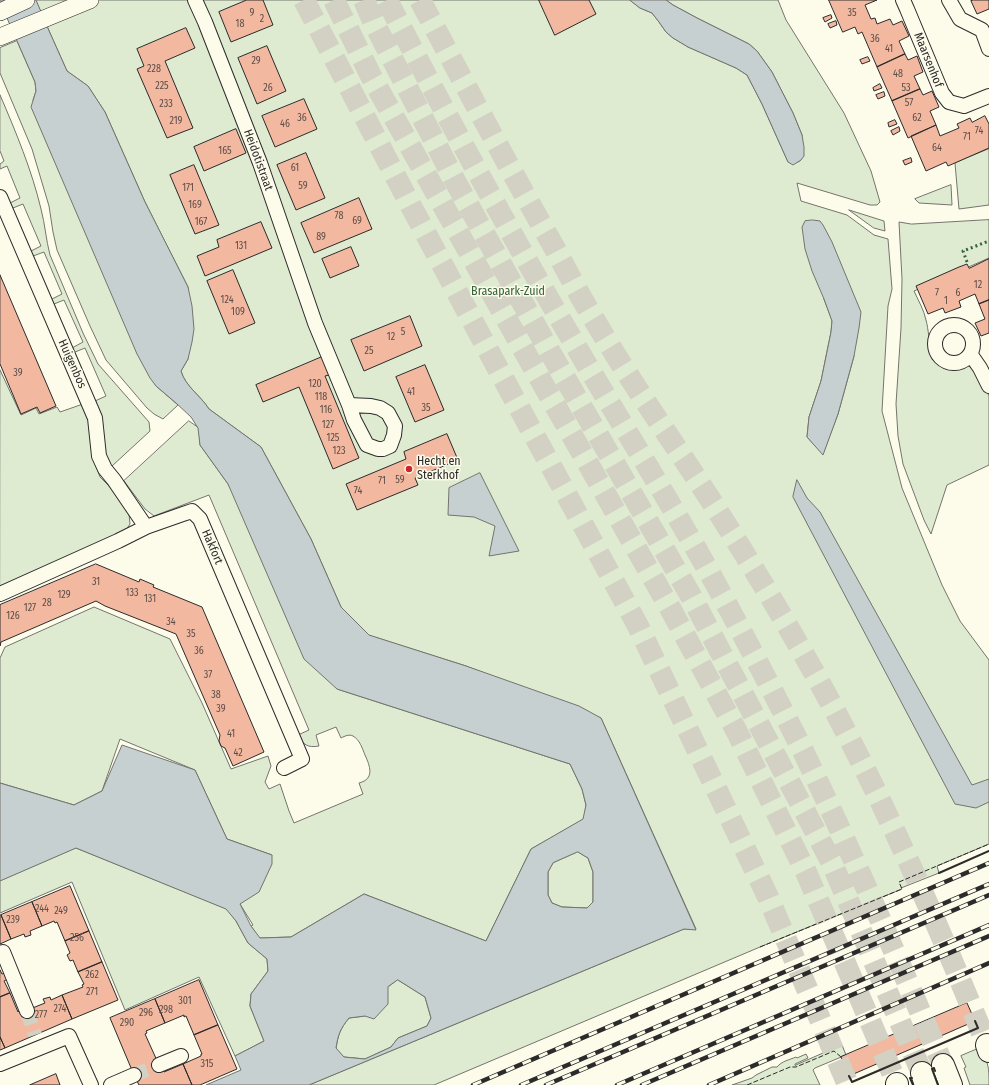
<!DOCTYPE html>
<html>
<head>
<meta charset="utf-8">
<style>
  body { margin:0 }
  canvas { display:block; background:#fdfbea }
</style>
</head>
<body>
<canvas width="989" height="1085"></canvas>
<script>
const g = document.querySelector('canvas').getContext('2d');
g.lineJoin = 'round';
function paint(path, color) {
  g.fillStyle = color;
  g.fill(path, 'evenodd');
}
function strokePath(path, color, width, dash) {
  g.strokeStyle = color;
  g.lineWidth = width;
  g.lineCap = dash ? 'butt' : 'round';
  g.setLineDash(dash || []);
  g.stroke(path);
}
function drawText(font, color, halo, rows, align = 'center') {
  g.font = font + ' "Fira Sans Condensed",sans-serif';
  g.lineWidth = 3;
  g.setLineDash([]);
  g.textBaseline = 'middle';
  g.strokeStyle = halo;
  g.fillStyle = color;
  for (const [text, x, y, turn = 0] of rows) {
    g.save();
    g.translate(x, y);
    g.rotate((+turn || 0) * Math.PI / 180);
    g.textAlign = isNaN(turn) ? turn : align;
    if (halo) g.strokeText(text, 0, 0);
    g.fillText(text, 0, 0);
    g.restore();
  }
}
const green = new Path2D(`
  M36,0H630L640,8L652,13L659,22L666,32L673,38L688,47L736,68L747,75L762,104L788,162H798L801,160L802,135L793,113L772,72L757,51L749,44L697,18L673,5L666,0H778L786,20L844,113L871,171L880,202L877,205H870L797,183L801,201L847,215L874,235L888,239L892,289L888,306L882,411L902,488L942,585L960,621L989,660V844L937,866L939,873L901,888L902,889L760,947L434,1085H309L684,929H696L601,718L466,666L368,635L341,607L311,539L261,447L209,409C201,396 185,386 181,371L188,359V287L145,202L105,112L88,86L67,71L50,33ZM824,299L854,356L838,414L823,454L807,437L809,417L821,381L831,332L832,321Z
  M17,41L35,82L36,91L33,100L156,386L178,405L163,419L154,414L147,408L106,360L90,326L57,250L53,232L49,206L32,149L0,73V48Z
  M0,95C16,132 32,171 41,209C45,224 46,240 50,255L83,333L98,364L149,422L150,431L112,466H111L106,455L95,401L106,396L85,348L75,352H74L72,348L83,342L64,300L54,304H53L51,300L52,299L62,294L44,252L33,256L31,252V251L41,246L23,204L13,208H12L10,203L20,198L7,166L0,169V164L4,161L0,151Z
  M989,149V205L959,209L955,163Z
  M951,185L952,205L919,203L915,199Z
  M849,210L884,221L885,231L874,228Z
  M989,220V258L914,291C918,300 924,310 926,320C931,338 927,369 955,367C959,367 963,366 967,365L978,372L989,396V465L947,485L931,534L924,520L903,464L898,436L896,404L901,328L902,279L899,222L911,224Z
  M0,370L21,415L36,408L39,414L57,407L60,412L83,404L89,421L91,445L94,460L100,477L108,485L122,501L129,514L130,524L124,533L0,586Z
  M189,421L199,428L200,445L228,484L337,689L570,764L582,789L586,805L584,819L531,849L486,941L364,894L291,937L259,938L251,926L253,925L240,904L272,855L227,839L195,770L120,739L102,791L74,805L0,783V658L5,647L94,607L170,639L202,703L231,769L268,756L271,766L265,782L269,789L280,784L289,811L294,823L363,794L359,783C375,779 370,766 365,755C362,748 360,740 353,736C349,734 345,736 341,738L336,727L316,735L319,746C308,748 303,745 298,735L309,730L209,495L154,516L145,509L124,481Z
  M76,848L227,909L236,921L248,943L267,959L268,971L251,994L250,1006L264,1041L235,1056L199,977L125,1010L72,882L0,913V881Z
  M578,852L588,858L593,872V902L587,908L562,907L552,903L548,895V872L553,863Z
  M398,980L425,997L431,1018L427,1026L398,1038L391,1047L365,1059L344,1057L336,1049C338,1035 340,1029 349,1018L365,1016L388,987Z
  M842,1045L846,1055L815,1068L813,1070L820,1085H732L752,1078L756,1075L772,1067H777C782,1061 789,1060 796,1057L797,1058L806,1054L808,1058L795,1064V1065Z
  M980,1048C989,1064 989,1067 989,1085H970L964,1068L966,1067L961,1056Z`);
paint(green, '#deebd1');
strokePath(green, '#74746e', 1);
const water = new Path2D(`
  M0,0H36L50,33L67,71L88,86L105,112L145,202L188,287L192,306L194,329L192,342L188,359L181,371C185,386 201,396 209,409L261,447L311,539L341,607L369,635L466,666L562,700L579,706L601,718L696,930L684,929L309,1085H206L241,1070L235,1056L264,1041L250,1006L251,994L268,971L267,959L248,943L236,921L226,909L76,848L0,881V783L74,805L102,791L122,745L195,770L227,839L272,855V864L259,892L240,904L251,926L260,938L291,937L364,894L486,941L531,849L583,819L586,805L582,789L570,764L337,689L304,659L228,484L200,445L198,428L191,417L176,403L156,386L150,378L137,354L31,107L36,91L35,82L0,2ZM578,852L588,858L593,872V902L587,908L562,907L552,903L548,895V872L553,863ZM398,980L425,997L431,1018L427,1026L398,1038L391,1047L365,1059L344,1057L336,1048C338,1035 340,1029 349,1018L365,1016L374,1019L388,1004V987Z
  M630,0H666L673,5L697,18L749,44L757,51L772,72L793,113L802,135L804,147V156L801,160L793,165L788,162L762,104L747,75L736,68L688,47L673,38L666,32L659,22L652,13L640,8Z
  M813,220L820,221L823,225L832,242L861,312L859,328L854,356L838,414L823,455L807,437L809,417L821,381L831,332L832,321L824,299L812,271L805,249L802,227L805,221Z
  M480,473L519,551L489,556L495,526L474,517L448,515L449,488Z
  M797,480L807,498L820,512L972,785L989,779V802L976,808L955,804L793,497Z`);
paint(water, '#c7d0d0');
strokePath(water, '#74746e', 1);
const building = new Path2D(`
  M247,0H263L273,25L231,42L219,12Z
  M539,0H589L596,14L555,35Z
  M829,0H877L865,5L871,19L875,18L877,24L890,19L893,25L902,21L909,36L899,41L905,54L877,67L862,32L858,34L855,27L843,32Z
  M974,0H989V9L977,14L971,1Z
  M831,15L832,18L825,22L823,18Z
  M836,21L837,25L830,28L828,24Z
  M186,28L195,48L165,61L193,128L167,138L137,69L144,66L137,49Z
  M267,46L286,91L257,104L238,58Z
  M905,54L908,60L917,56L923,72L914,76L920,89L892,101L877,67Z
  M868,57L870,61L862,64L860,60Z
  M880,84L882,88L874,91L873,88Z
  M920,89L923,95L932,91L939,107L930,111L936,125L908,138L892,101Z
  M884,92L885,96L878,99L876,95Z
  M304,99L317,129L275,147L262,116Z
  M985,116L989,124V148L948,166L946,162L926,171L911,136L936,125L940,136L959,128L957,124L970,118L972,122Z
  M895,120L897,124L889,127L888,123Z
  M899,127L900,131L893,135L891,131Z
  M236,129L246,153L204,171L194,147Z
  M306,153L325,198L296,210L277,165Z
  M911,158L912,162L905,165L903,161Z
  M194,165L219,225L195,234L170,175Z
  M359,198L372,229L314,253L301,223Z
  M261,222L272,248L205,276L197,256L219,247L217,240Z
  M351,247L359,266L330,278L322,259Z
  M989,259V300L979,304L975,294L959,301L961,307L945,313L943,308L928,314L916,286L959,267L967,264L969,268Z
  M233,270L255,323L229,334L207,281Z
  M0,275L56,406L40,413L37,407L21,414L0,364Z
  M989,300V333L981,336L975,323L985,319L979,304Z
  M410,316L422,346L364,371L351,340Z
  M322,357L329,375L325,376L359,458L333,469L299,387L263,402L256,385Z
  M425,365L444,410L415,422L396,377Z
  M447,434L458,460L415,478L418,485L357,510L346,484L406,459L404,452Z
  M96,564L139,582L140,579L154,585L153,587L202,607L264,752L233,766L225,748L221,746L219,741L220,735L176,634L105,606L96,601L1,642L0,646V605Z
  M70,886L89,931L65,941L57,922L55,923L54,921L42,926L32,902Z
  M32,902L42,926L30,931L31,935L25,937L24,934L11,939L1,915Z
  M1,915L11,939L0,944V916Z
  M89,931L102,962L78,972L73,960L70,961L67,955L70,953L65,941Z
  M102,962L118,1000L72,1019L62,995L83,987L82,985L84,984L78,972Z
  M0,970L2,974L5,973L8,979L4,981L10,993L0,997Z
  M199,980L218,1025L194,1035L186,1016L184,1017V1015L165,1023L155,999Z
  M10,993L18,1012L19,1011L20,1013L45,1003L43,999L50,997L51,1000L62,995L72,1019L5,1048L0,1037V997Z
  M155,999L165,1023L146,1031L147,1033L145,1034L159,1065L164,1072L183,1064L192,1085H139L134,1075L110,1018Z
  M967,1003L975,1021L849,1076L841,1057Z
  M218,1025L237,1069L200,1085H192L183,1064L201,1056V1054H202L194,1035Z
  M0,1037L5,1048L0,1050Z
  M56,1074L60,1085H30Z`);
paint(building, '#f2b8a0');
strokePath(building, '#2b2b2b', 1);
strokePath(new Path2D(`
  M27,1011L35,1035
  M134,1075L159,1065`), '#d3d1c4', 14, [14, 7]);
strokePath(new Path2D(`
  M304,0L411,206L503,378L638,626L768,897L848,1085
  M334,0L372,78L531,363L670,608L737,732L806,872L897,1084
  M364,0L373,21L455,181L550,352L691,596L831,861L922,1073
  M387,0C449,122 515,242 584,360C627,433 672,505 713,579C744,636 774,693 803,751C853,854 898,960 943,1065
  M420,0C464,83 508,166 554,247C568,273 582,300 598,326C632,384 672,440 708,496C746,555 782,615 816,676C882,795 936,920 987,1045`), '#d3d1c4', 22, [22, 11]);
const minor = new Path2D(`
  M195,0L205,22L260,163L315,323L349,405L354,420L367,445L378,449H383L390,446L394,435L395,426L388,413L380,408L371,406L349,405
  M903,0L907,9L942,93L949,102L964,106L989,96
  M949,0L960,19L982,30L989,49
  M0,197L95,418L99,456L105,469L114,480L146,527
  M935 344a19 19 0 1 1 38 0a19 19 0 1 1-38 0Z
  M971,355L980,368L989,386
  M0,594L118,541L146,527L183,514L192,511L200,519L302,759L284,768
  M3,952L27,1011
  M0,1064L69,1036L91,1085
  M159,1065L181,1056
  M111,1085L134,1075`);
const tertiary = new Path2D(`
  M0,12L26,0
  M0,37L90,0`);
const motorway = new Path2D(`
  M987,1045L989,1051
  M943,1065L951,1085
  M922,1073L926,1085
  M897,1084V1085`);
strokePath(minor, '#2b2b2b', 16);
strokePath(tertiary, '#2b2b2b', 18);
strokePath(motorway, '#2b2b2b', 24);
strokePath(minor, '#fdfbea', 14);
strokePath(tertiary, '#fdfbea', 17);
strokePath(motorway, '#fdfbea', 22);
const rail = new Path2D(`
  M473,1085L989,863
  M521,1085L989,884
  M546,1085L989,895
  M617,1085L989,925
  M642,1085L989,936
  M709,1085L989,963`);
strokePath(rail, '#2b2b2b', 4.5);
strokePath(rail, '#fdfbea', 3, [9]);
strokePath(new Path2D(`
  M967,262L963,251L989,241`), '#34623c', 3, [2, 3]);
strokePath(new Path2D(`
  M760,947L902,889L899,882L989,844
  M747,1085L790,1067H796L834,1051L841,1057`), '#2b2b2b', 1, [5, 2]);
strokePath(new Path2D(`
  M939,873L989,851
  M935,1071L934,1068L932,1069L938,1085
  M849,1076L852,1082L978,1028L975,1021
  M912,1078H910L913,1085`), '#2b2b2b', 2);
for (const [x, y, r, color] of [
  [409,469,4,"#c62828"]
]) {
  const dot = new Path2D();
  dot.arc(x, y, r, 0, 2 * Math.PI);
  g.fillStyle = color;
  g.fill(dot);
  strokePath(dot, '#fdfbea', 1.5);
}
drawText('10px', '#5d4e48', null, [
  ["9",252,13],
  ["35",852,13],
  ["2",262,19],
  ["18",240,24],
  ["36",875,39],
  ["41",889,49],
  ["29",256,61],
  ["228",154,69],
  ["48",898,74],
  ["225",162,86],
  ["26",268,88],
  ["53",906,88],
  ["57",909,103],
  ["233",166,104],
  ["36",302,118],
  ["62",917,118],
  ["219",176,121],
  ["46",285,124],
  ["74",979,131],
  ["71",967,137],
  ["64",937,148],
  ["165",225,151],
  ["61",295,168],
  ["59",303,186],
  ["171",188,188],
  ["169",195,205],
  ["78",339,216],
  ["69",357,221],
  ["167",201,222],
  ["89",321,237],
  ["131",241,246],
  ["12",978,285],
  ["7",937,293],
  ["6",958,293],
  ["124",227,300],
  ["1",946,301],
  ["109",238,312],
  ["5",403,332],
  ["12",391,337],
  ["25",369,351],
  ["39",18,373],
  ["120",315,384],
  ["41",411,392],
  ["118",321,397],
  ["35",426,408],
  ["116",326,410],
  ["127",328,425],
  ["125",333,438],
  ["123",339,451],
  ["59",400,480],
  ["71",382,481],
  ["74",358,491],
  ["31",96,582],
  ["133",132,593],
  ["129",64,595],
  ["131",150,599],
  ["28",47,603],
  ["127",30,608],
  ["126",13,616],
  ["34",171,622],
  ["35",191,634],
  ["36",199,651],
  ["37",208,675],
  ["38",216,695],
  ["39",221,709],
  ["41",231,734],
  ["42",238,753],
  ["244",42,909],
  ["249",61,911],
  ["239",13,920],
  ["256",77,938],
  ["262",92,975],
  ["271",92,992],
  ["301",185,1001],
  ["274",60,1009],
  ["298",166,1010],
  ["296",146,1013],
  ["277",41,1015],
  ["290",127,1023],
  ["315",207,1064]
]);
drawText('12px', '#2b2b2b', '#fdfbea', [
  ["Maarsenhof",928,60,68],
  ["Heidotistraat",258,160,70],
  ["Huigenbos",72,364,66],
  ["Hakfort",212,547,67]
]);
drawText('12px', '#34623c', '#fdfbea', [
  ["Brasapark-Zuid",508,292]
]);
drawText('12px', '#2b2b2b', '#fdfbea', [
  ["Hecht en",417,462],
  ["Sterkhof",417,476]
], 'left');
</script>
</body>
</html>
